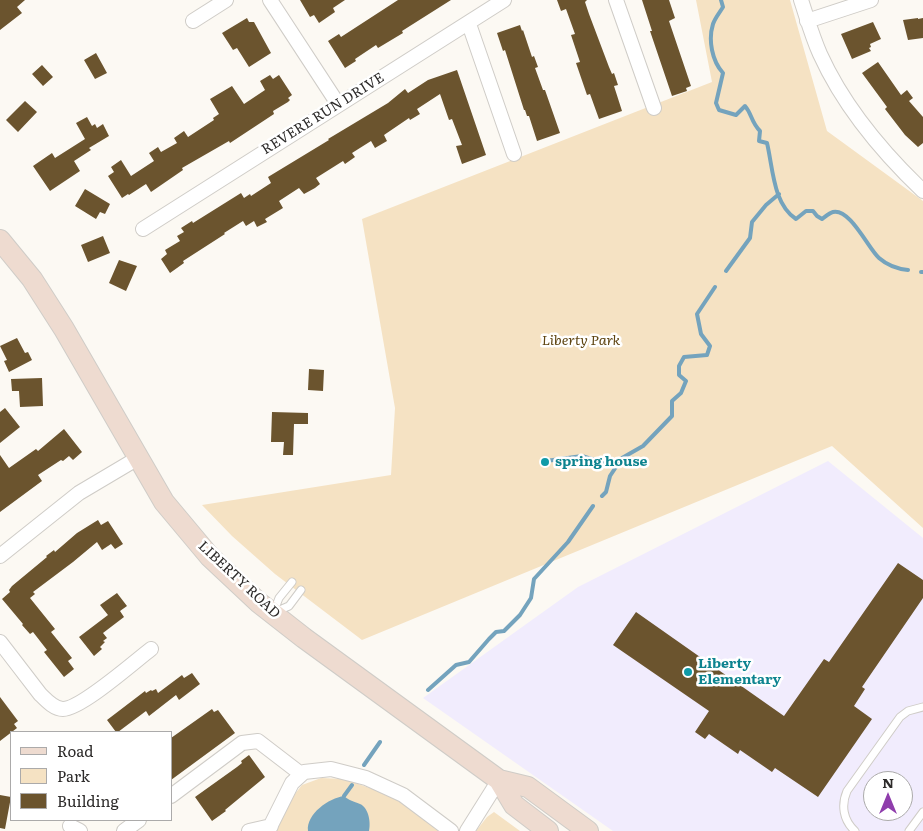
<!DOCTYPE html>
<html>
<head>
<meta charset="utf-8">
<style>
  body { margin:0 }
  #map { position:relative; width:923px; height:831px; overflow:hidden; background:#fcf9f3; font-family:Literata,serif }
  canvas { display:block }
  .legend { position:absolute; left:10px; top:731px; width:162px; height:90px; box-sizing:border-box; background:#fff; border:1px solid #abaaaa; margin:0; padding:6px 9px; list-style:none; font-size:15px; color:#2d2b2a }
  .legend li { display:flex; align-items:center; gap:10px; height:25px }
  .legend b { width:25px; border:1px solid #abaaaa }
  .north { position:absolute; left:863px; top:771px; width:50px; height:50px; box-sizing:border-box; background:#fff; border:1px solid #abaaaa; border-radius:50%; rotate:0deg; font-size:14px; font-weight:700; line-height:20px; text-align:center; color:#2d2b2a }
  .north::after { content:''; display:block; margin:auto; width:18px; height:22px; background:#8f3dac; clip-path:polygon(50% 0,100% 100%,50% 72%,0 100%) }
</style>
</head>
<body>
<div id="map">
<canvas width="923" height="831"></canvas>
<ul class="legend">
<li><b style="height:6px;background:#eedbd0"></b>Road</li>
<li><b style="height:14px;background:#f5e2c3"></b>Park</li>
<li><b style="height:14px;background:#6b542e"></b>Building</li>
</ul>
<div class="north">N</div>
</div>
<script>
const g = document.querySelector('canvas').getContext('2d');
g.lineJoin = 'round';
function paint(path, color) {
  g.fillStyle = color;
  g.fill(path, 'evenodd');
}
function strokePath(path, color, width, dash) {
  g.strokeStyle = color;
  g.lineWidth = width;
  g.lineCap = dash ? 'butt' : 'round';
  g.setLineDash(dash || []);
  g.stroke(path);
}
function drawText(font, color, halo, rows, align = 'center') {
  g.font = font + ' Literata,serif';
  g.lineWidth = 5;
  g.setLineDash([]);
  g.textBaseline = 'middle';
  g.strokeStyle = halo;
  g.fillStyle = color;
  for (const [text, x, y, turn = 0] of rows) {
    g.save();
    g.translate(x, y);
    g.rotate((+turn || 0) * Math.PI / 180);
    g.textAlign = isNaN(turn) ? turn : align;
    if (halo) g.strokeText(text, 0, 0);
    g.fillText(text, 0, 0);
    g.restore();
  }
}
paint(new Path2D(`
  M828,461L923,538V831H613L423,698L578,587ZM873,781H903V811H873Z`), '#f1ecfd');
paint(new Path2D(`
  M696,0H790L827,131L923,201V528L832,446L362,640L275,574L232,536L202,505L391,475L395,408L362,219L712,82Z
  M321,778L344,779L401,799L438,831H272L286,805L302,785Z
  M494,812L520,831H476L487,817Z`), '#f5e2c3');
paint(new Path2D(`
  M344,796C350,801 353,801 360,804C369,808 371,823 369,831H308C306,814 329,798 344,796Z`), '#74a3bd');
strokePath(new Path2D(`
  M721,0L723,7C720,12 715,18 713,24C708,40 712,61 723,73L716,103L719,110L736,115L745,106C752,114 751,122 760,131L759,141L767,143C773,168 773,204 796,219L806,211H813L817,216L822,219C825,217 829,213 833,212C850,208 868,248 879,258C887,265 898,269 908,270
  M726,271L750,238L752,222L766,205L779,194
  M921,272H923
  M546,461L582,456L616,467
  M602,496L606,492L610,476L622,458L643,446L672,416V401L681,393L686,381L679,375V366L684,357L707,355L710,346L701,334L697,314L715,287
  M428,690L456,665L469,662L489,639L496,632L504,631L520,615L531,598L534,579L568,542L593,506
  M364,765L380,742
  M344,796L352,785`), '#74a3bd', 4);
paint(new Path2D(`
  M0,0H25L17,7L22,13L0,30Z
  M300,0H345L333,8L335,12L319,23L314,15L310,17Z
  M398,0H451L402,31L403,33L378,48L376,45L355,59L356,61L345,68L328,41L339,34L341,37Z
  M557,0H587L585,2L589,14L609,67L612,74L614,73L618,85L614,86L622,111L599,119L590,94L587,95L576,63L580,62L571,35L575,34L566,9L561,11Z
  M642,0H669L675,18L669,21L691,86L686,88L687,91L672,96L650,31H652Z
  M247,18L249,22H254L271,53L249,67L237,48L233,50L222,33Z
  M918,18V19L923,18V38L908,40L903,20Z
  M873,22L881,39L870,44L871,47L869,48L871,51L852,59L841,34Z
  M520,25L522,31L523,30L532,57L534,56L538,67L535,68L543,90H545L560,133L537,141L529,116H527L525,110H524L505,50L503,51L497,33Z
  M96,53L107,73L95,79L84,60Z
  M878,62L901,95L907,90L913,98L909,101L923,117V143L918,147L905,135L885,109L887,107L862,73Z
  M42,65L53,77L43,86L32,74Z
  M457,70L486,155L462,164L456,146L462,145L452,119L449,120L440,94L417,109L420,114L410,120L409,118L384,135L387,141L375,148L371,141L352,153L355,157L345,164L343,161L316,178L320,184L315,188L304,194L299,188L279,201L283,208L265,219L267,222L257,227L254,221L246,226L243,221L224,233L225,234L183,261L184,263L170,273L161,259L167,254L165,250L180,241L177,236L184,232L181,228L192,221L193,223L241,193L244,198L250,194L251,196L271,183L268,177L329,140L328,139L388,103L405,89L408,93L428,80Z
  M270,75L273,79L279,75L292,95L288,98L290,100L288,102L273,111L274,114L230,143L229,141L182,168L183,170L151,192L146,184L129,195L128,194L122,198L108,176L114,172L111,167L121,160L131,176L154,161L149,153L158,147L161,152L177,143L174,138L184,131L188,137L214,120L213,118L219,114L210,99L232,86L244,104L265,90L260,81Z
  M25,101L37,112L18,132L6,120Z
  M87,117L92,126L95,124L97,128L103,124L109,136L89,148L91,150L74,161L80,171L50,191L33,166L52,153L55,158L85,139L76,123Z
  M85,189L110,204L105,214L100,212L96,219L75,206Z
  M103,236L110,253L88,262L81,245Z
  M119,260L137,266L126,291L109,283Z
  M17,338L25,353L28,352L32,360L9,372L4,361L7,360L0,346Z
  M309,369L324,370L323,391L308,390Z
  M42,378L43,406L20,407L19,391H12L11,379Z
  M5,408L20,427L0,443V412Z
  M272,412L308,413V424H294L293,455H283L284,442H271Z
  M64,429L82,452L73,460L69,456L63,461L61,460L38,475L42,481L0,512V455L9,468L36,449L38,451Z
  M98,520L101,525L108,521L123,544L115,549L111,544L102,550L97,542L73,562L33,592L35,594L30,598L55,629L51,632L72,658L68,661L74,669L64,677L44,652L47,650L33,632L30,634L22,625L23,624L2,599L10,592L9,590L12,586L47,557L46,556L54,550L55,552L77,533Z
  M898,563L923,580V598L862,687L865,689L854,706L872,719L818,797L775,768L772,772L740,750L738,754L709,734L705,739L695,732L709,711L613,645L636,612L784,716L824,659L829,662Z
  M117,593L127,606L120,611L124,617L103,633L107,638L103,641L105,642L100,647L102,649L94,656L79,637L108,615L100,605Z
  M192,673L200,684L179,700L176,695L149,716L146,711L118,732H116L107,720L145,691L146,693L151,690L152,691L156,689L158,693L182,675L184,678Z
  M0,697L18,721L14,724L17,728L0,741Z
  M212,709L214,712L218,710L235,733L171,780V738Z
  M249,755L265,777L225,810L226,811L212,821L195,797L237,767L242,763L241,761Z
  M0,795L11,797L5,829L0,828Z`), '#6b542e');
const service = new Path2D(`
  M274,611L279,598L292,582
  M275,612L289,606L301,590
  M855,831C843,820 841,805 847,791L900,717L908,711L923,707
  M909,831L923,812`);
const minor = new Path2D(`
  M270,0L338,104
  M616,0L654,108
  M801,0C807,18 812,36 820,54C844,107 881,151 923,191
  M193,21L226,0
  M807,21L871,0
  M469,24L514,154
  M143,229L504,0
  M0,556L79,493L138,458
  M0,642L40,694C46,700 54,709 63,709C81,709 134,662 151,649
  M171,796L242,743L258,741L301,774
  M70,826L80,831
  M124,831L139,820
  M249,831L271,826
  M268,831L292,783L304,772L331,769L366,778L403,795L451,831
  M467,831L499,780`);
const secondary = new Path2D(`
  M0,240L32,279L64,329L164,502L210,557L258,602L304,638L499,780L528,787L588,831
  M499,780L514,805L548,831`);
strokePath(service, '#cfccc7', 9);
strokePath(minor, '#cfccc7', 16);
strokePath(secondary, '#cfccc7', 22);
strokePath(service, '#fff', 7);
strokePath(minor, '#fff', 14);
strokePath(secondary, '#eedbd0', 20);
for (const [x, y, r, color] of [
  [545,462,5,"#0f9aa8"],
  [688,672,5,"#0f9aa8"]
]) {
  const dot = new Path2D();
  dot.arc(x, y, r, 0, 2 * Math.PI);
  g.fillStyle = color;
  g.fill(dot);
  strokePath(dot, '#fff', 2);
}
drawText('14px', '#2d2b2a', '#fff', [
  ["REVERE RUN DRIVE",323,114,-32],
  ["LIBERTY ROAD",239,580,43]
]);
drawText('italic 14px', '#5e4411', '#fff', [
  ["Liberty Park",581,341]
]);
drawText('bold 14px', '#0d838f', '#fff', [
  ["spring house",555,462],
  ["Liberty",698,664],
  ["Elementary",698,680]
], 'left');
</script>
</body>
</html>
